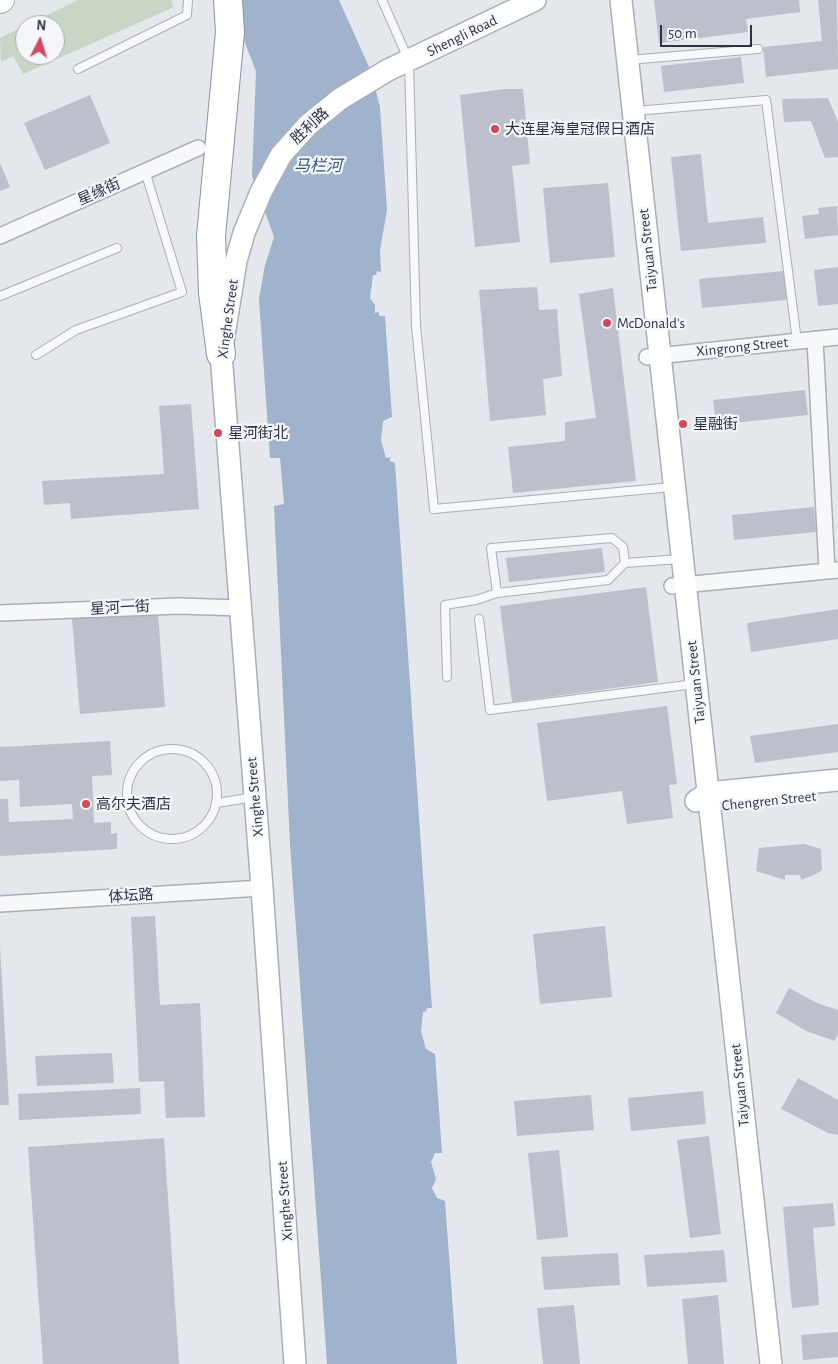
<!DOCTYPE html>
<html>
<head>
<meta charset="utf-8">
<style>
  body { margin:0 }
  #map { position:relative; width:838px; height:1364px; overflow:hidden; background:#e4e7ec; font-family:"Alegreya Sans",sans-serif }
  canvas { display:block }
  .north { position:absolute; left:15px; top:15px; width:50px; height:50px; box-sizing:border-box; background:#f4f6f9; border:1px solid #a4a8b1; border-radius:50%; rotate:5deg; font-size:14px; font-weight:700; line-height:20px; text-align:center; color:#2b3445 }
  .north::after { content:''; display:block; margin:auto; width:18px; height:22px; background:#d1495b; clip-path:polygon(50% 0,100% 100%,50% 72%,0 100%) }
  .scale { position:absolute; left:660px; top:25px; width:92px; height:22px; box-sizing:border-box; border:2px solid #2b3445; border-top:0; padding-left:6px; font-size:15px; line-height:18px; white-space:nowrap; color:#2b3445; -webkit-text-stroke:4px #f4f6f9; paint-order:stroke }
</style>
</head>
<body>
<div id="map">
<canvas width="838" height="1364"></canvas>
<div class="north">N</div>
<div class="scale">50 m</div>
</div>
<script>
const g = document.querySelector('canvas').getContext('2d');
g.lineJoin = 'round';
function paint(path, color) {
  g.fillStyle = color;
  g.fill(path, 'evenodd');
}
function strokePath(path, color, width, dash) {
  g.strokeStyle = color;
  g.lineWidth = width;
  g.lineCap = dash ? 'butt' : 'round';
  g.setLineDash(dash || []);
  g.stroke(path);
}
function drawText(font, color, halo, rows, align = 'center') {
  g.font = font + ' "Alegreya Sans","Noto Sans SC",sans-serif';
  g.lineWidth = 4.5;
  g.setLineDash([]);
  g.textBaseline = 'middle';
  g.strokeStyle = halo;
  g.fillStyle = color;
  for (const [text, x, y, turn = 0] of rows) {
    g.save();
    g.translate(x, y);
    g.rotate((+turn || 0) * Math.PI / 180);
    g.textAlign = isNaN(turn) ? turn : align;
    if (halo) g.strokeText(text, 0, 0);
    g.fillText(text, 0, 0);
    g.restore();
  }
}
paint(new Path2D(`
  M78,0H171L174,7L23,74L13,56L1,62L0,38L25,26V55H55V25H27Z`), '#c9d6c5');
paint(new Path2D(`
  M228,0H339L370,69L380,107L387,210L380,250L381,272L377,271L376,275H373L370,298L375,305V313L379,312V316H385L392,417L383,421L381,440L386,458L390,457V461L395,463L432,1008H427L426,1011L423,1012L421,1031L426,1049L435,1054L442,1153H435L431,1162L436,1179L432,1188L437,1198L445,1201L457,1364H327L290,844L274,506L284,504L280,458H270L259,299L265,265L274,237L252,176L256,71Z`), '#9fb4cc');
paint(new Path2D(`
  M654,0H799L800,12L746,19L748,32L659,43Z
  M818,0H837L838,69L766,77L763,47L822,41Z
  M741,57L744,83L664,92L661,66Z
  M504,89H523L530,164L512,166L520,242L475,247L460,95Z
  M90,95L110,143L45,170L24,123Z
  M828,98L838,122V157L825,158L811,121L784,122L782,99Z
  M701,154L708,223L763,217L766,243L681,251L671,157Z
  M0,163L10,187L0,191Z
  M608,183L615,257L550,263L543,188Z
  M837,206L838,235L805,239L802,216L819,214L818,208Z
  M838,267V304L818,306L814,270Z
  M784,271L787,300L702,308L699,279Z
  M537,287L539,310L557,309L562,376L543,379L546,415L490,421L479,290Z
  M613,288L636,481L513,493L508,447L565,441V422L596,418L579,294Z
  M805,390L808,415L716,425L713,400Z
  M191,404L199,509L71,519L70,503L44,505L42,481L164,474L159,406Z
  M814,507L816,532L734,540L732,515Z
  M602,548L605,572L509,582L506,558Z
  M646,587L658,682L512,702L500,606Z
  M838,609V639L751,652L747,623Z
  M158,613L165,707L80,714L72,619Z
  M667,706L677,784L669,785L673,818L627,824L622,791L547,801L537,723Z
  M838,724V752L755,763L750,736Z
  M110,741L112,775L92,776L94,823L111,822V834L117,833V849L0,856V799H8L9,822L73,819L72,804L20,807L19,780L0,781V747Z
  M804,844L821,849L822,870L816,874L801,880L800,875H785V880L756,871L759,848Z
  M155,916L160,1005L200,1003L205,1117L166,1118L164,1081L139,1082L131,917Z
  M605,926L612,997L540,1004L533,934Z
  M0,946L9,1105H0Z
  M789,988L817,1003L838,1010V1033L835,1041L806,1031L776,1013Z
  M112,1053L114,1083L37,1086L35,1056Z
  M798,1078L838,1100V1135L828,1133L781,1109Z
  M140,1088L141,1114L19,1120L18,1094Z
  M703,1091L706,1124L631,1131L628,1098Z
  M591,1095L594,1130L517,1136L514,1101Z
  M709,1136L721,1234L690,1238L677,1140Z
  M164,1138L179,1364H43L28,1147Z
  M559,1150L568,1237L537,1240L528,1153Z
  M833,1203L835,1226L813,1228L819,1305L792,1308L783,1207Z
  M724,1250L727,1282L647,1287L644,1255Z
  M618,1253L620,1285L544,1290L541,1257Z
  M718,1295L724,1364H688L682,1299Z
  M574,1305L580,1364H543L537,1308Z
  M838,1332V1357L803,1360L801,1335Z`), '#bbc0ca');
const lane = new Path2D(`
  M382,0L409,61L416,326L434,509L672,487
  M629,60L758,49
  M78,69L187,15L188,0
  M635,111L766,100L797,341
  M0,296L117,248
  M36,355L76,330L182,292L145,171
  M497,593L491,548L612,538L623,547L625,563
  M479,619L490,710L695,684
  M447,677L445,605L476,600L497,593L608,580L625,563L680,559
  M127 794a45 45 0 1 1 90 0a45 45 0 1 1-90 0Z
  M217,803L254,797`);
const street = new Path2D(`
  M0,236L198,148
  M815,339L827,571
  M647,357L838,337
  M672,586L838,570
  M0,613L179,606L241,608
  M0,904L262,888`);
const secondary = new Path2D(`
  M621,0L771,1364
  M696,801L708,793L838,780
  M295,1364L262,888L221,354L236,261L244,233L261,192L281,155L308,125L340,99L388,70L535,0`);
const primary = new Path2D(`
  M0,1L2,0`);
const highway = new Path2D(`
  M221,354L213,293L211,236L230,32L228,0`);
strokePath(lane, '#a9aeb7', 10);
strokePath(street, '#a9aeb7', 18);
strokePath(secondary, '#a9aeb7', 24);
strokePath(primary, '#a3abb8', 26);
strokePath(highway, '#8b94a3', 30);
strokePath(lane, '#f7f8fa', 8);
strokePath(street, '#f7f8fa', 15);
strokePath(secondary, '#fff', 21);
strokePath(primary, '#fff', 24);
strokePath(highway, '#fff', 28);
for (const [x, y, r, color] of [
  [495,129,5,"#d1495b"],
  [607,323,5,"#d1495b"],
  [683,424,5,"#d1495b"],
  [218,433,5,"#d1495b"],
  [86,804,5,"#d1495b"]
]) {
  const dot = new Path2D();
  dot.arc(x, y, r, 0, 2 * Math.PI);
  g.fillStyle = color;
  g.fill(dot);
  strokePath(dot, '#f4f6f9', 2);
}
drawText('15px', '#2b3445', '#f4f6f9', [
  ["Shengli Road",462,36,-26],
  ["胜利路",310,126,-43],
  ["星缘街",99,192,-24],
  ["Taiyuan Street",648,250,-96],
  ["Xinghe Street",228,319,-82],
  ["Xingrong Street",742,347,-6],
  ["星河一街",120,608,-3],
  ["Taiyuan Street",696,682,-96],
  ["Xinghe Street",255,797,-95],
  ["Chengren Street",769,801,-6],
  ["体坛路",131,896,-4],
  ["Taiyuan Street",740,1085,-96],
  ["Xinghe Street",285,1201,-94]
]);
drawText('15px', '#2b3445', '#f4f6f9', [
  ["大连星海皇冠假日酒店",505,129],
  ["McDonald's",617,323],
  ["星融街",693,424],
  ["星河街北",228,433],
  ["高尔夫酒店",96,804]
], 'left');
drawText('italic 16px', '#34527a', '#f4f6f9', [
  ["马栏河",318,166]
]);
</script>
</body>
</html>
